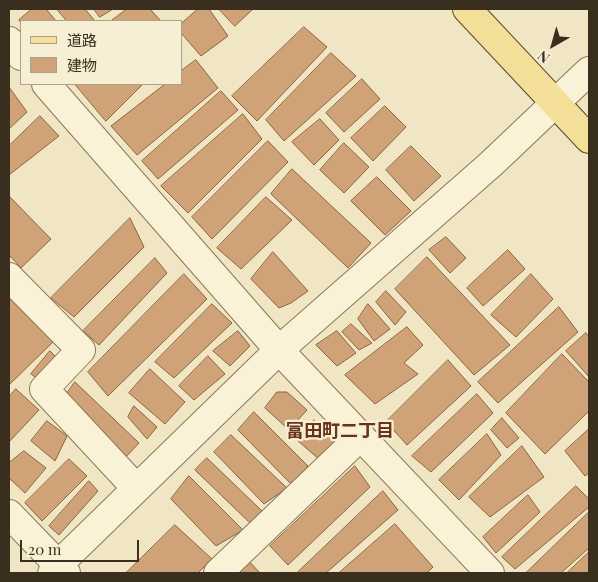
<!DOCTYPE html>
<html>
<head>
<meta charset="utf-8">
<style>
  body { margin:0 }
  #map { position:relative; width:598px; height:582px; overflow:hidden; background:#f0e6c3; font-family:"Playfair Display","Noto Sans JP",serif }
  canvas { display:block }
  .frame { position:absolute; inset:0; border:10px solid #3a2e1e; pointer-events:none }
  .legend { position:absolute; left:20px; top:20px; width:162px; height:65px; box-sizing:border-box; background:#f7efd3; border:1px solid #aba28b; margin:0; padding:6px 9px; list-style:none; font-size:15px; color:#3a2e1e }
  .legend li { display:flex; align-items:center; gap:10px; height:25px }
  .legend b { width:25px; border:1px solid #aba28b }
  .north { position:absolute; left:528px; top:20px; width:50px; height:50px; -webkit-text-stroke:4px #f7efd3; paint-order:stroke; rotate:218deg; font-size:14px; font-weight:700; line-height:20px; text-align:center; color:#3a2e1e }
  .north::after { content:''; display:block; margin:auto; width:18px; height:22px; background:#3a2e1e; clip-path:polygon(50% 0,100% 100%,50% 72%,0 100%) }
  .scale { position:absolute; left:20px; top:540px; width:119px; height:22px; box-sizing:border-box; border:2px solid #3a2e1e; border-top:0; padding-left:6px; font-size:15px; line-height:18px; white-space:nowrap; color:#3a2e1e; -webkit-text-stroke:4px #f7efd3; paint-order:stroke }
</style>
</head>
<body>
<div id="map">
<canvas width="598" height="582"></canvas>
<div class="frame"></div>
<ul class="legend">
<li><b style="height:6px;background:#f4df99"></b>道路</li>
<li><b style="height:14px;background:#cfa377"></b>建物</li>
</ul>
<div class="north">N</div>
<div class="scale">20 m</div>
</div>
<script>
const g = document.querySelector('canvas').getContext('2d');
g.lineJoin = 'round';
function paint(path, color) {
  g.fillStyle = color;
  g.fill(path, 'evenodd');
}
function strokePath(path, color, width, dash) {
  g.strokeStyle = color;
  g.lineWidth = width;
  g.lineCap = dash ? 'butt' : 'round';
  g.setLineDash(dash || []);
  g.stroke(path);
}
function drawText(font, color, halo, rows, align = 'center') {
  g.font = font + ' "Playfair Display","Noto Sans JP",serif';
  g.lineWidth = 4.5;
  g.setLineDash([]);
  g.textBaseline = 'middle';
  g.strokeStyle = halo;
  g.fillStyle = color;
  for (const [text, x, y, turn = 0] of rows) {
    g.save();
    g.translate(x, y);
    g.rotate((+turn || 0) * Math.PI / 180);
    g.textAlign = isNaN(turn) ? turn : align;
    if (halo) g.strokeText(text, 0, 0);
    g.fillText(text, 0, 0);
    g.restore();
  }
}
const building = new Path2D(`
  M32,9H46L56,21H21V23L19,20Z
  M57,9H85L95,21H67Z
  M94,9H113L100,17Z
  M127,9H150L161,21H111Z
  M198,9H209L228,36L201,56L181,33V24Z
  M219,9H253L235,26Z
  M304,27L327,47L257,121L232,96Z
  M331,53L356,76L284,141L266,120Z
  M196,60L218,88L137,155L111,126L165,84H181V71Z
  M362,79L380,99L344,132L326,113Z
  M75,84H143L106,121Z
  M9,87L27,112L9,129Z
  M221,91L238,110L158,179L142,161Z
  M385,106L406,127L373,161L351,138Z
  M243,114L262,139L188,213L161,186Z
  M40,116L59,136L9,175V146Z
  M320,119L339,140L314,165L292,142Z
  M268,141L288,162L212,239L192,217Z
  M344,143L369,167L344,193L320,170Z
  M411,146L441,176L414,201L386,170Z
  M292,169L371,243L348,268L271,194Z
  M377,177L411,211L385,235L351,201Z
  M9,196L51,239L21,268L9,255Z
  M266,197L292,220L241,269L217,248Z
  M130,218L144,247L74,317L51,298Z
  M446,237L466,258L450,273L429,250Z
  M508,250L525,269L483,306L467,288Z
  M273,252L308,291L291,303L279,308L251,279Z
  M427,257L510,345L474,375L395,289Z
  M155,258L167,273L99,345L83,331Z
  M184,274L207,299L108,396L88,372Z
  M531,274L553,299L516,337L491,315Z
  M386,291L406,312L395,325L376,302Z
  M9,292L54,341L9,385Z
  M212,304L232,323L174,378L155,362Z
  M368,304L390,329L374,341L358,319Z
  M559,307L578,332L498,403L478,382Z
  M351,324L372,343L359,350L342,332Z
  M407,327L423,345L404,363L418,374L375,404L345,375Z
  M238,331L250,346L230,366L213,351Z
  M337,331L356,353L337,366L316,345Z
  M586,333L589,337V377L566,351Z
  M50,351L61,362L42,382L31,374Z
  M562,354L589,382V411L545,454L506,413Z
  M208,356L225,374L194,400L179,386Z
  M448,360L471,386L407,445L386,422Z
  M150,369L185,402L165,424L129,393Z
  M75,382L139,443L122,461L63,399Z
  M16,389L39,410L9,442V397Z
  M277,392H287L307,410L289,430L265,408Z
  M477,394L493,413L431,472L412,456Z
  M134,406L157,427L147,439L128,417Z
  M254,412L308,466L293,486L238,430Z
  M502,418L519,438L507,448L491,430Z
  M314,420L336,443L320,460L298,441Z
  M47,421L67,436L55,461L31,441Z
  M589,429V473L585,476L565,451Z
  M487,434L501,455L459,500L439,480Z
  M231,435L287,488L264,504L214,452Z
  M522,446L544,477L490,517L469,497Z
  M24,451L46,468L25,493L9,478V463Z
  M207,458L262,511L251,524L195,470Z
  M69,459L87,476L42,521L25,503Z
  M355,466L370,487L288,565L270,546Z
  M189,476L243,530L216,546L171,499Z
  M89,481L98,491L59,535L49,526Z
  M576,486L589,499V507L515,569L502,557Z
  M383,491L398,510L326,573H297Z
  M528,495L540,512L496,553L483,537Z
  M589,512V548L561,573H526Z
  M395,524L433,567L427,573H339Z
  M175,525L212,559L198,573H126Z
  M589,552V573H567Z
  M247,559L260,573H233Z`);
paint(building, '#cfa377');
strokePath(building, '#8b633e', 1);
const minor = new Path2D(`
  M9,41L21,56
  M46,84L279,350L490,573
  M9,277L81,350L44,389L136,488
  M9,514L66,573
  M52,573L58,565L279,350L491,164L589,71
  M218,573L361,436`);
const major = new Path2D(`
  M467,9L589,139`);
strokePath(minor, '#8b7759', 30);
strokePath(major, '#58452d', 30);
strokePath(minor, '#faf2d6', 28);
strokePath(major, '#f4df99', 28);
drawText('bold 18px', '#68321b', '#f7efd3', [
  ["富田町二丁目",340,431]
]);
</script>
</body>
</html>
